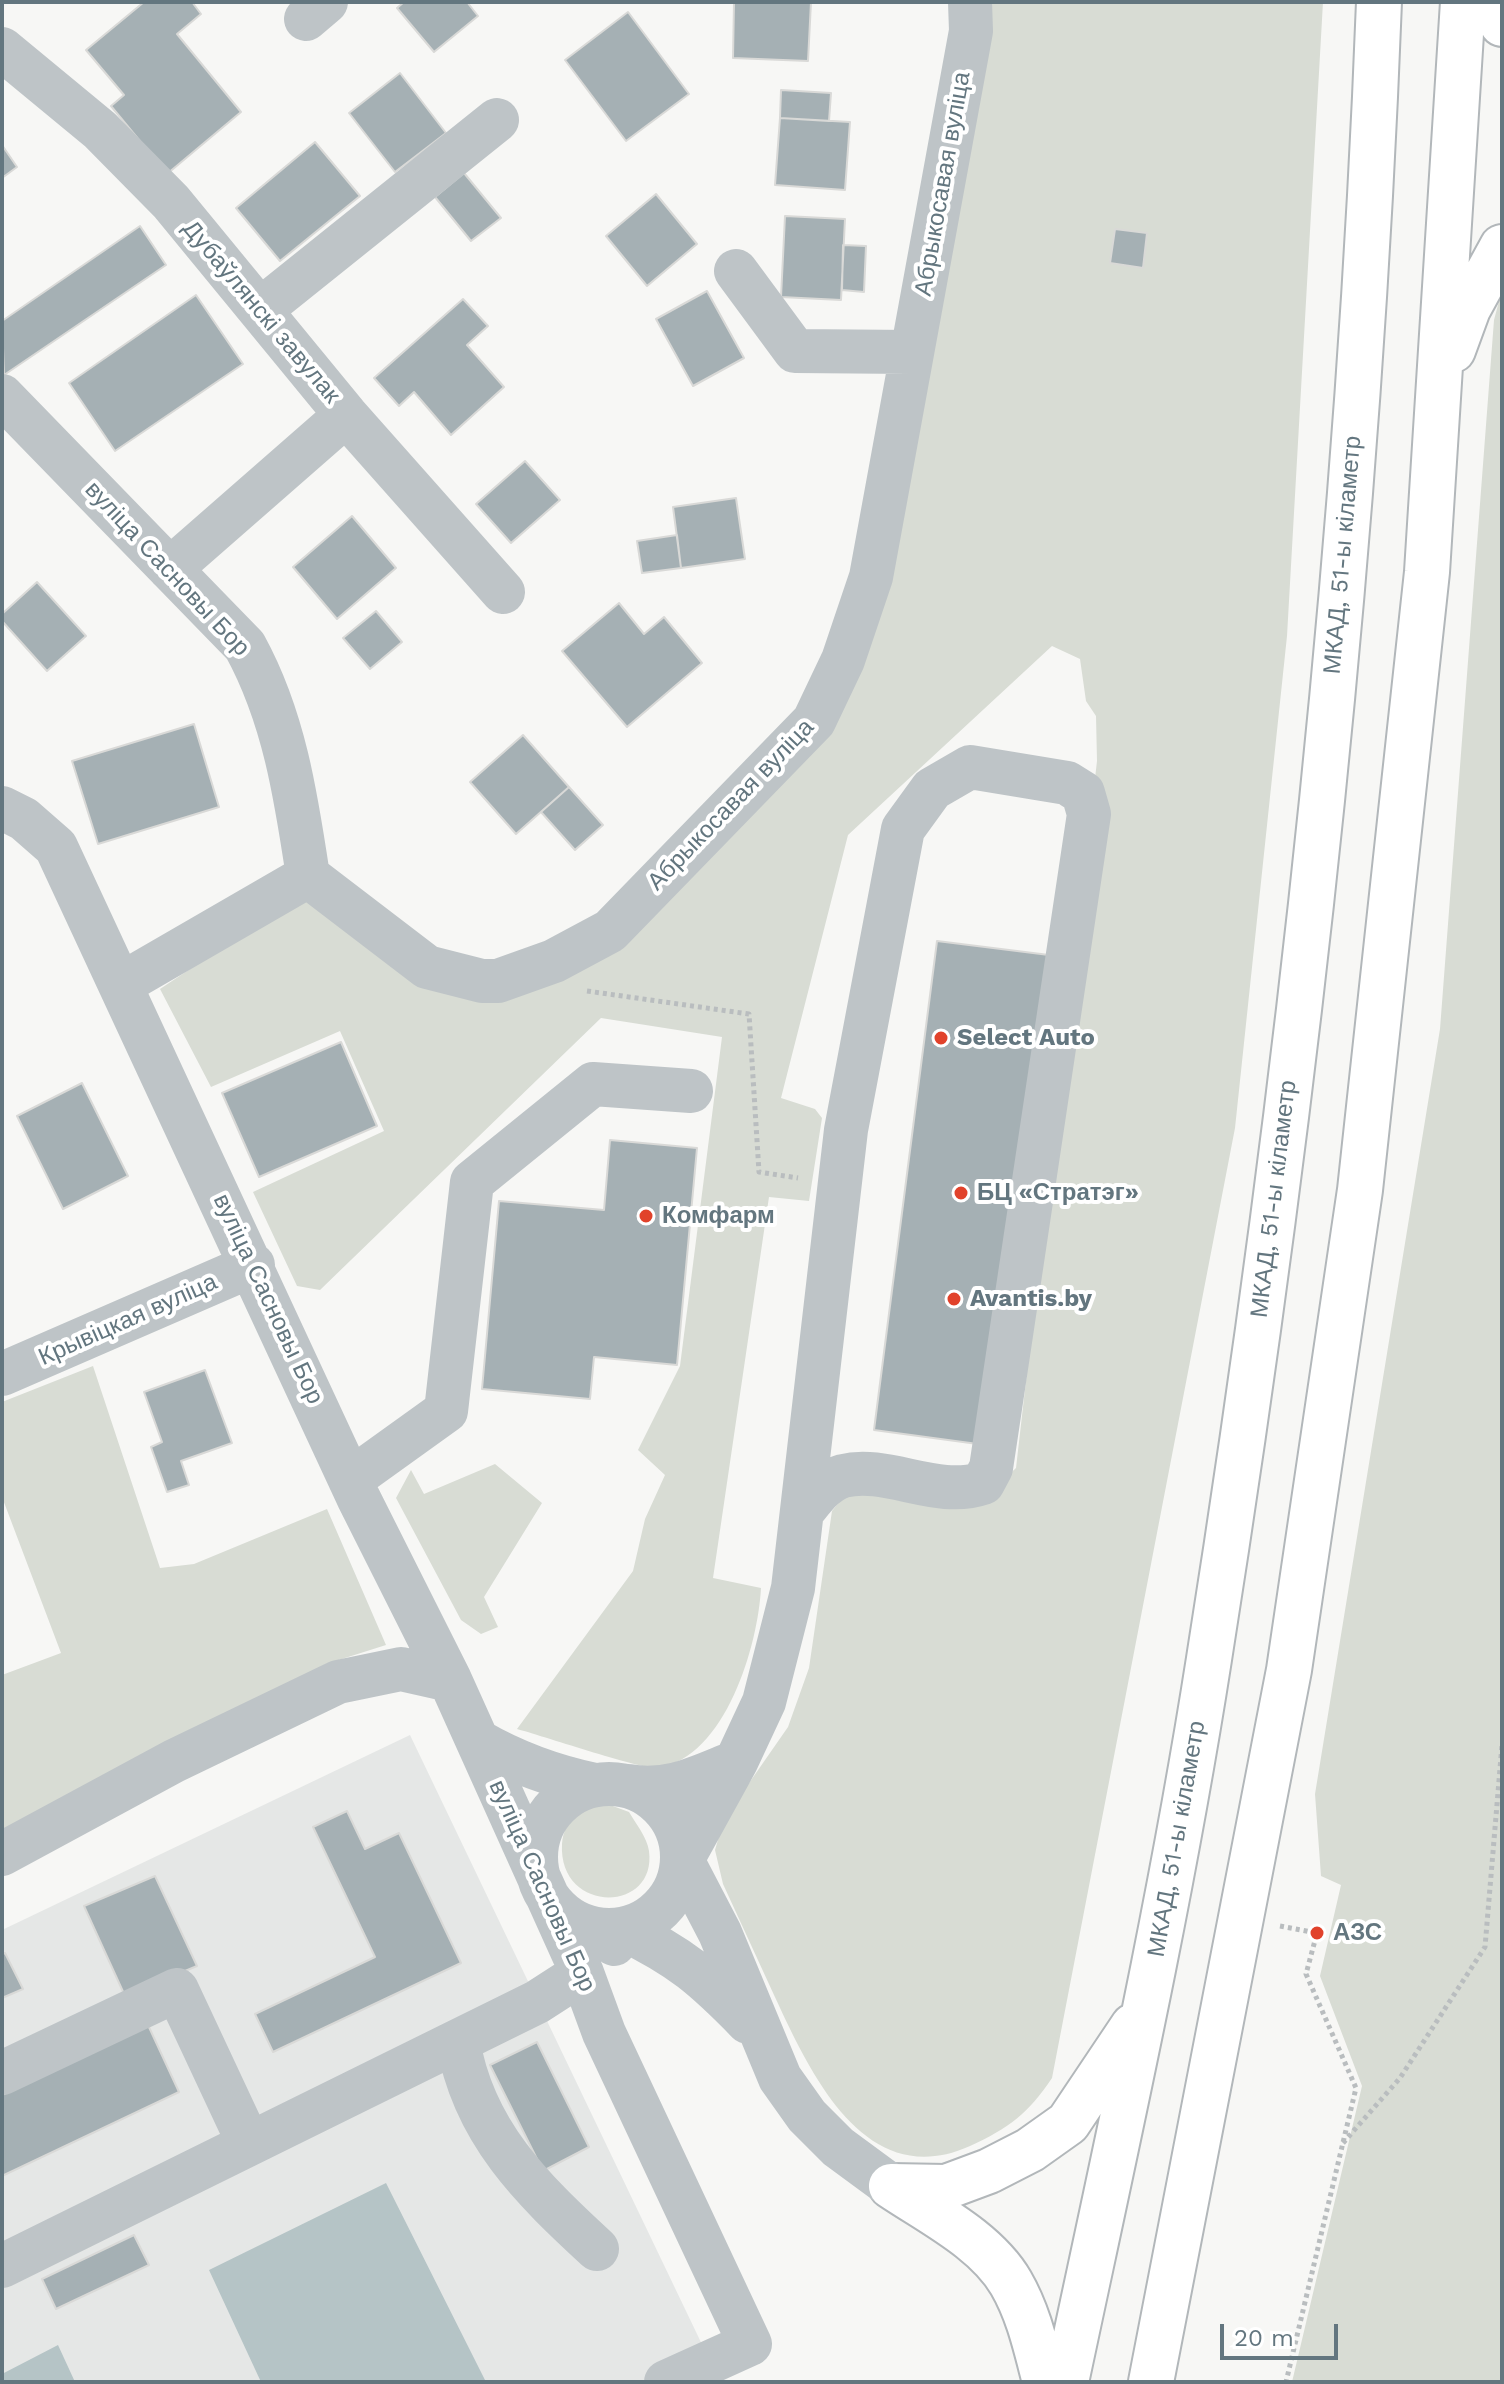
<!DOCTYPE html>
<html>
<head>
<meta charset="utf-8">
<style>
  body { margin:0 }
  #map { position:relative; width:1504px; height:2384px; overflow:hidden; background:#f7f7f5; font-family:"Work Sans",sans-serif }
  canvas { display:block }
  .frame { position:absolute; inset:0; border:4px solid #63767f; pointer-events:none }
  .scale { position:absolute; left:1220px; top:2324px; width:118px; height:36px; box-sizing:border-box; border:4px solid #63767f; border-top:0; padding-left:10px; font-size:24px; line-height:28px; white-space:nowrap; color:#63767f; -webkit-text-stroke:6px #fff; paint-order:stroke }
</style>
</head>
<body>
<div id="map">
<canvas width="1504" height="2384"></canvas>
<div class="frame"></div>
<div class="scale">20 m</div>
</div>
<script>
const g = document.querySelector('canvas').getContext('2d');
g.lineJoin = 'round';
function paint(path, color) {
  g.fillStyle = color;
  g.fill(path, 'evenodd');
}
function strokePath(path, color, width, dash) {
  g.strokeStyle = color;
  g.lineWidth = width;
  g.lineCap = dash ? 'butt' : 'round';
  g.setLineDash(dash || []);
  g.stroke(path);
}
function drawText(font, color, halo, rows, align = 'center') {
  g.font = font + ' "Work Sans",sans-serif';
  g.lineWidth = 8;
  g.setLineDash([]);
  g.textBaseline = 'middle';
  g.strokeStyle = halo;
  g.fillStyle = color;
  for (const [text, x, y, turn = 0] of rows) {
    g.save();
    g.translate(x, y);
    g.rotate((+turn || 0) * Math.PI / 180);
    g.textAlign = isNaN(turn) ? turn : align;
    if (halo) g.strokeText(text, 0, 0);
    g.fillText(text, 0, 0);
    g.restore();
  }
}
paint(new Path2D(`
  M410,1735L720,2382H2V1930Z`), '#e5e7e6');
paint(new Path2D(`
  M979,2H1323L1287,636L1235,1128L1052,2078C1028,2114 1009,2128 970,2146C864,2194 809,2070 774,1995C757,1958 740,1921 723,1884L715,1850L724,1819L788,1727L809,1668L832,1511L844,1496L995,1488L1016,1468L1097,761L1096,716L1086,701L1080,659L1052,646L848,835L781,1098L815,1109L822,1118L809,1201L769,1197L713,1578L761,1588C758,1645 726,1757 658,1768C643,1770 540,1735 517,1729L633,1571L645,1519L665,1475L638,1450L680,1366L722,1037L601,1018L320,1290L297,1286L253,1192L384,1131L340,1031L211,1087L160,989L307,891L512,998L827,735Z
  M1502,290V2382H1292L1362,2086L1320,1976L1341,1885L1321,1876L1315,1794L1440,1029L1494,320Z
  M93,1366L160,1568L194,1564L327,1509L386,1645L326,1664L2,1832V1675L61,1653L2,1497V1402Z
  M495,1464L542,1503L484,1597L498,1627L481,1634L461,1620L396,1498L411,1470L424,1494Z
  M602,1802L629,1812C636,1824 647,1837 649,1851C657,1914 558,1914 562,1844C564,1819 581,1809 602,1802Z`), '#d8dcd4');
paint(new Path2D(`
  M386,2183L486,2382H261L209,2270Z
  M58,2345L75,2382H2V2374Z`), '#b5c4c6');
const building = new Path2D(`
  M144,2H192L201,14L177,34L241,112L167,174L111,106L124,95L86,50Z
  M404,2H467L478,16L434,52L397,8Z
  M734,2H811L808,61L733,58Z
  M628,12L689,94L626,141L565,60Z
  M400,73L446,133L395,172L349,113Z
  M781,90L831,93L829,121L780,118Z
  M780,118L850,122L845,190L775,185Z
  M315,142L360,196L280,261L236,208Z
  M2,145L17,167L2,178Z
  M464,173L501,218L471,241L435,197Z
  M656,194L697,244L647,286L606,236Z
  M785,216L845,219L841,300L781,297Z
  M140,226L166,265L4,375L2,321Z
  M1115,229L1147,233L1143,268L1110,263Z
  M843,245L866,246L864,292L842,290Z
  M707,291L744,358L693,386L656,319Z
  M196,295L243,364L115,451L69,383Z
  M463,299L488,326L467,345L504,387L451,435L414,392L399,406L374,378Z
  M525,461L560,500L511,543L476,504Z
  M736,498L745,559L681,568L673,507Z
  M352,516L396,568L337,619L293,567Z
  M677,535L681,568L642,573L637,541Z
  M37,582L86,636L47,671L2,621V614Z
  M619,603L644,634L664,617L702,663L627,727L562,651Z
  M376,611L402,642L370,669L343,638Z
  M194,724L219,807L98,844L72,761Z
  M523,735L569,787L516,834L470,782Z
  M569,787L603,825L575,850L541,812Z
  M937,941L1049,955L985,1445L874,1430Z
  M341,1042L377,1126L259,1177L222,1093Z
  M82,1083L128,1176L63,1209L17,1116Z
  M610,1140L697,1148L677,1365L594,1357L590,1399L482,1389L499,1201L604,1210Z
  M205,1370L232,1443L181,1461L189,1485L167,1492L151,1447L162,1442L144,1392Z
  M347,1811L365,1849L399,1833L461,1963L273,2052L255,2014L375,1957L313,1827Z
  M155,1876L197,1966L125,1996L84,1906Z
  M5,1953L23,1989L2,1998V1954Z
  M148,2025L179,2092L2,2176V2095Z
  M537,2042L589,2147L543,2171L490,2065Z
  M134,2235L149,2265L56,2309L42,2279Z`);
paint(building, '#a5b0b4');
strokePath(building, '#d9d9d7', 2);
const highway = new Path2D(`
  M1491,2L1502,24
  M1453,350L1468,309L1502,247
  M891,2186L946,2187L989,2171L1030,2150L1068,2123L1133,2026
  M891,2186C931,2213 986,2240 1011,2283C1029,2314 1036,2348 1045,2382
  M1066,2382C1117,2142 1171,1902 1209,1659C1296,1111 1358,557 1379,2
  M1151,2382L1289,1670L1360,1190L1427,572L1463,2`);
strokePath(highway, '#b2b7ba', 48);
strokePath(new Path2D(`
  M587,991L749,1014L759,1172L798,1178
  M1280,1926L1317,1933L1306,1974L1356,2088L1286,2382
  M1343,2143L1400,2078L1485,1947L1502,1745`), '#b9bdbf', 5, [4, 4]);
strokePath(new Path2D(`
  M306,19L326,2
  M2,49L100,130L171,202L346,415L503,592
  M736,271L795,351L912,352
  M260,310L497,120
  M2,396L245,646C284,717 296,796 308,876
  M170,569L346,415
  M2,808L24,819L56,847L358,1497L450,1680L582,1973L604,2033L750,2344L666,2382
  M308,876L427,967L482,981H498L554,961L610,931L814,721L843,660L871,577L971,31L970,2
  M123,983L308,876
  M2,1374L253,1265
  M350,1480L446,1411L472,1182L593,1084L691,1091
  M478,1741C516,1763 552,1776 595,1785
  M736,1762L764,1702L793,1588L846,1130L903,829L932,789L970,767L1067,783L1083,793L1089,814L991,1468L983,1483C936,1499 888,1465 843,1476C825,1481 813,1499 802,1512
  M536 1857a73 73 0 1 1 146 0a73 73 0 1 1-146 0Z
  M628,1786C670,1793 698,1777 736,1762L682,1860L720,1933L780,2078L807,2116L838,2147L891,2186
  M2,1854L174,1761L338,1682L401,1669L450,1680
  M614,1944L623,1929C681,1957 704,1977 748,2022
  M458,2041C473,2132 532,2189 597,2249
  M2,2073L177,1990L249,2144
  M2,2266L537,2002L582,1973`), '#bec4c7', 44);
strokePath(highway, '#fff', 44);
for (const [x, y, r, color] of [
  [941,1038,8,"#e1422b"],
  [961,1193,8,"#e1422b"],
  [646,1216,8,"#e1422b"],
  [954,1299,8,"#e1422b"],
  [1317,1933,8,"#e1422b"]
]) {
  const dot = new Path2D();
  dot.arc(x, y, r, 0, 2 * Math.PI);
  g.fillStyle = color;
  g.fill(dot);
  strokePath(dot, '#fff', 3);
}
drawText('24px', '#63767f', '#fff', [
  ["Абрыкосавая вуліца",943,184,-80],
  ["Дубаўлянскі завулак",261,312,50],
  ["МКАД, 51-ы кіламетр",1343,555,-85],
  ["вуліца Сасновы Бор",167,569,47],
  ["Абрыкосавая вуліца",731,805,-46],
  ["МКАД, 51-ы кіламетр",1274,1199,-83],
  ["вуліца Сасновы Бор",268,1299,65],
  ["Крывіцкая вуліца",128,1320,-24],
  ["МКАД, 51-ы кіламетр",1177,1839,-80],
  ["вуліца Сасновы Бор",542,1886,66]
]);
drawText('bold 24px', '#63767f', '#fff', [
  ["Select Auto",957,1038],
  ["БЦ «Стратэг»",977,1193],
  ["Комфарм",662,1216],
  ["Avantis.by",970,1299],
  ["АЗС",1333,1933]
], 'left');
</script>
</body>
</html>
